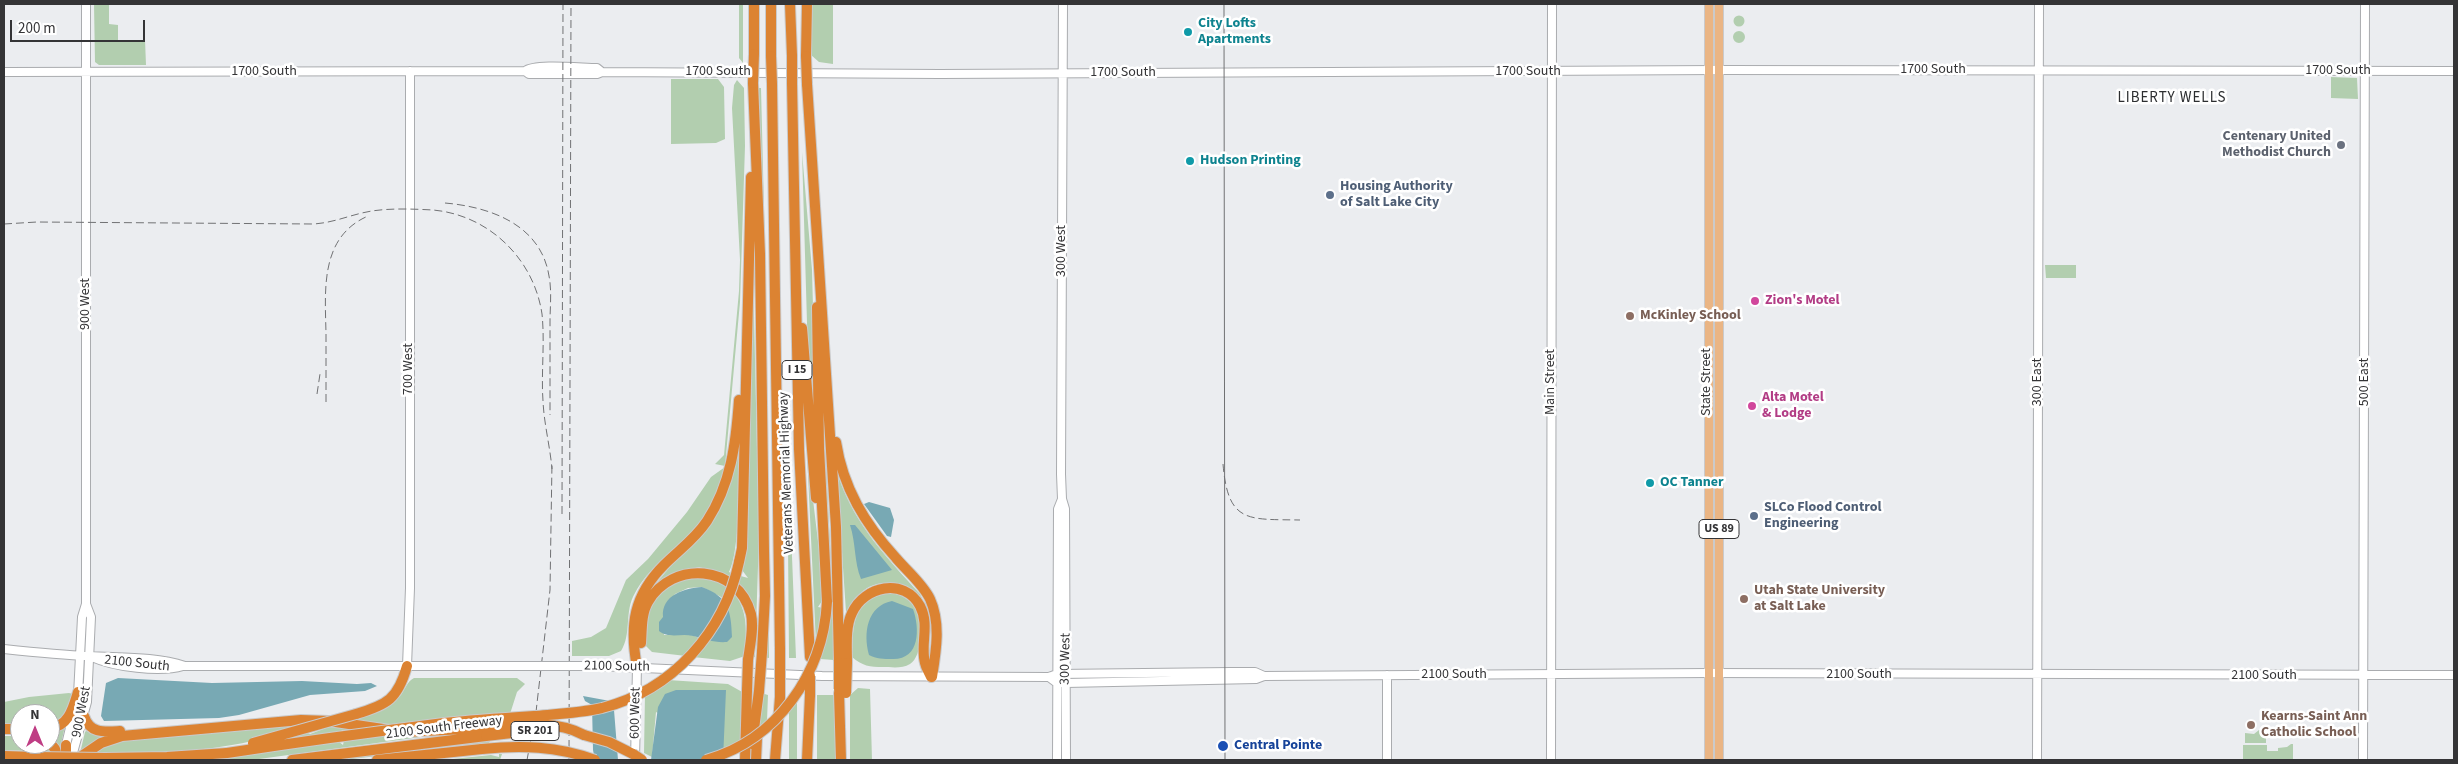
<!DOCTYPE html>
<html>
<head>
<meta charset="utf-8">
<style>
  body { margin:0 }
  #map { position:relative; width:2458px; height:764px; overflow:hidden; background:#ebedf0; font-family:"Source Sans 3",sans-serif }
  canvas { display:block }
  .frame { position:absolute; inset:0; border:5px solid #343436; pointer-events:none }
  .north { position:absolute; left:10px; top:704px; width:50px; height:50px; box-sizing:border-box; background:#fff; border:1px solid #aeaeaf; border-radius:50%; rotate:0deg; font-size:14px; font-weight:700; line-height:20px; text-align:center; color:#343436 }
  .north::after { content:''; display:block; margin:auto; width:18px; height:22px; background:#bf3d84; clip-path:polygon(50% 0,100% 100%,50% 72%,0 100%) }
  .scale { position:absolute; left:10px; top:20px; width:135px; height:22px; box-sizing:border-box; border:2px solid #343436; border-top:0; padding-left:6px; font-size:15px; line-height:18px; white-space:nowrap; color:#343436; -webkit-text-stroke:4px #fff; paint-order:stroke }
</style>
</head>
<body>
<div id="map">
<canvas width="2458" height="764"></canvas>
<div class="frame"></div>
<div class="north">N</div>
<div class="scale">200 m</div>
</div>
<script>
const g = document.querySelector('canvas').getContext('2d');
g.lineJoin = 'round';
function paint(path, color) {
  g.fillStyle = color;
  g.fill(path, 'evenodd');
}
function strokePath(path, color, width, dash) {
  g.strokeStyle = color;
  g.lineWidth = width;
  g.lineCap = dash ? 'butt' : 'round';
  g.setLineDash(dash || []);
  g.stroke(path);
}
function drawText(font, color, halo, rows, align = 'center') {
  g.font = font + ' "Source Sans 3",sans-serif';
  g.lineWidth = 5;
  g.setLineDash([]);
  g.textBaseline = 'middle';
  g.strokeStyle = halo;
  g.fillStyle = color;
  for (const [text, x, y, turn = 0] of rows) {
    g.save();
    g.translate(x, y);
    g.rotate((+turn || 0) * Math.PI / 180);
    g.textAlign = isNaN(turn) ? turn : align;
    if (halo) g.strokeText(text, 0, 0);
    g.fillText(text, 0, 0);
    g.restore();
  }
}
paint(new Path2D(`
  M94,4H109V24L118,25V40H145L146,65H99L95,62Z
  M739,4H743V63L739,58Z
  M811,4H833V64L819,62L811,55Z
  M1733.5 21a5.5 5.5 0 1 1 11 0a5.5 5.5 0 1 1-11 0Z
  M1733 37a6 6 0 1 1 12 0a6 6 0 1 1-12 0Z
  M2331,77L2357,78L2358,99L2331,98Z
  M671,79H718L724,87L725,139L716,143L671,144Z
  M737,80L744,88L745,146L740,302L725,466L715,464L724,455L739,291L740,260L732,108L734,85Z
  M759,88H761L766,290L765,338L769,658L763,657Z
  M802,152L812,270L817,458L808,357Z
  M2045,265H2076V278H2046Z
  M753,271L759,536L755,657H752L753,626L736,581L737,575L748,578L739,566Z
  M804,390L810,475L821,566L822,601L818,607L823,608L816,644Z
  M741,405C740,437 742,551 729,572L731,573L730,577L699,567L681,572L648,593L712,517Z
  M823,406L832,581L824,478Z
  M787,429L796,658H789Z
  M725,467C718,490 710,515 693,532C674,551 648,568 635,593C624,611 632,634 621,651L609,656H572V641L591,637L606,628L626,580L648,559L687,512L711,477Z
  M839,478C855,525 887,558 920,594L930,615C927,610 925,603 920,598C905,583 881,577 863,591C855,597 852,607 846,612L837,479Z
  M690,577L713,579L727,587L723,598L702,587L688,588L675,594L663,617L664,635H691L700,638L686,656L652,652L646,646L645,637L649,607L666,586Z
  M733,592C749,611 746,632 745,656L730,661L693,657L727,606Z
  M892,593C902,595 911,600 916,610C923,622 923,656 910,664C902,669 891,667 883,667C870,667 862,666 852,657C853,624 852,597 892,593Z
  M832,594L834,660L820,659L829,627Z
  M414,678H517L525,684L517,692L510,714L392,728L351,721C369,715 387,712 400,696C405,690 407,681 414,678Z
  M668,680L728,684L744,693L742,740L723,750L656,712L652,757L644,753L645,694Z
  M858,688L870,689L872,760H850V695Z
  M69,693L73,694C67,709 66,719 50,725V714H20V724H4V702L29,697Z
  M761,693L768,695L767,721L759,728Z
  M817,695H834L836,760H817Z
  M797,700V760H789V711Z
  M313,723C286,731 259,741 232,745C186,753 140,753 93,753L114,741Z
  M337,724L373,730H342L339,735L283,740L307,733L310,734Z
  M65,726L60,748L59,749L50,738V730Z
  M2266,729V743H2245V733L2254,734L2259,730Z
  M86,731L107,736L80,753L85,732Z
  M394,734L421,735V737L259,759L180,760L338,741L343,745L344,740Z
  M4,736H20V744H46L53,752L4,750Z
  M490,741L489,743L343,760H325Z
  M2291,744H2293V760H2243V745H2267V751H2278V748L2287,747Z
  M499,754H502L500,760H443L491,755L499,757Z`), '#b2ceaf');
paint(new Path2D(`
  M869,502L890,508L894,520L891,537L887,536L864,504Z
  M850,525H855L892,570L861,579C854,562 856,543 850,525Z
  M702,587C729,597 731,611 732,637L727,642C714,643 706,639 693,636C681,633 669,639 659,631V622L663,617C661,595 685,588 702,587Z
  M892,601L913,609C920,629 920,660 892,659C884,659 876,659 869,655C863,633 867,606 892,601Z
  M118,678L212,683L302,681L357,684L371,683L377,686L365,691L310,695L239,715L219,718L104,721L101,716L106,683Z
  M676,690H726L723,760H651L658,707L665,694Z
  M583,696L610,701L614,710L618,760H595L593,750L592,705L585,701Z`), '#78a9b4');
const secondary = new Path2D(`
  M1063,4L1061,474L1062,499L1065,509L1066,760
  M525,71L529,74H597L602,72L940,74L1719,70L2454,71
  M4,72L525,71C535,63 582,68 597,68L602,72
  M4,649C32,652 60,655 89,656C120,658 154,656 185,666H534
  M92,657C114,667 160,673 183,666
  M407,666L410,588V71
  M599,666L822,676L1049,677L1057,674L1231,672H1255L1264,676
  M1387,675V760
  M1049,677L1057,683H1066L1256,679L1264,676L1709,673L2454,675
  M78,695L82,617L86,604V4
  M65,749L74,711
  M71,760L87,702L91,617L86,604
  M635,760L637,667
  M1057,760L1058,509L1062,499
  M1551,760L1552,4
  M2037,760L2039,4
  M2363,760L2365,4`);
const primary = new Path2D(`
  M1709,760V4
  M1719,760V4`);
const highway = new Path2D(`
  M754,4V54
  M771,4V56
  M790,4L792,56
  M806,56L807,4
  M753,83L760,254L764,551L765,596L762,652
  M792,83L799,449L810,657
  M772,84L780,649
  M807,84L836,527L839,663
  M817,307L819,448L827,602
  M802,328L816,498
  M836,442C843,488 865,524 896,558C906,570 923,584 930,599C941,623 936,652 932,677
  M739,562L742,548L751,177
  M641,643C642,630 641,614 648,602C672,560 738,564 751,614C754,628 750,645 748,660
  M847,663C847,647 845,627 852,613C864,586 904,577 920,606C930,625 920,644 925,663C926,668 929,672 931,677
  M637,667C629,625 634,595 664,565C679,550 695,539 707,521C731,484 736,443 739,400
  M839,693L841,760
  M356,714C387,705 398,699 407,666
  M84,716C90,734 104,732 120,731
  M50,728C69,726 73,708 78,692
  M4,729H20
  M584,735L609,742L633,754
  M50,743L55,749L58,760
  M752,744L759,691
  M66,745V760
  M4,756L34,757
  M105,758L167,757L227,753
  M76,760L101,743L122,736L301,720L329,721L403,732L486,728
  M292,760L486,736
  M377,760L482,749
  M745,760L747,690
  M756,760L757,738
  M775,760L780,697
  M807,760L810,695`);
strokePath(secondary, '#aaacaf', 10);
strokePath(primary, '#cacacb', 10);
strokePath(highway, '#cacacb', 12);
strokePath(secondary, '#fff', 8);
strokePath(primary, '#eab584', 8);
strokePath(highway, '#dc8332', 10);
strokePath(new Path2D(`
  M1224,4L1225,760`), '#707173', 1);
strokePath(new Path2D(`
  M445,203C491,207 541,225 549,276C552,291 550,307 550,322C550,353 550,384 550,415
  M4,224L37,222L313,224C334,223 352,214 372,211C391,208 414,209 433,210C489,215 534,259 542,314C545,343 541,373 543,401C544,424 550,446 552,469
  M317,394L320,374
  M326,402C326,379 326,356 326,333C325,289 320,237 368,216
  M1223,464C1228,524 1248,519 1300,520
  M562,514L563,4
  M527,760L536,712L550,590L552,462
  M569,760L571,4`), '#707173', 1, [8, 4]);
const secondaryBridge = new Path2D(`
  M534,666H599`);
const highwayBridge = new Path2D(`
  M771,56L772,84
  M792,56V83
  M806,56L807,84
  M753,83L754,54
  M780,649V697
  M839,663V689
  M747,690L748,660
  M759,691L762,652
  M846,693L847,663
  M810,695V676
  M486,728C518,725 555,719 584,735
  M486,736L529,731
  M253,743L356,714
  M482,749C521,745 557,746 595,760
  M227,753C299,742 372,732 444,723C474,720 504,718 534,716C557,714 580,713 602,708C673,690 724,632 739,562
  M633,754L642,760
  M34,757L105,758
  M706,760C777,740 823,674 827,602`);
strokePath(secondaryBridge, '#aaacaf', 10, []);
strokePath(highwayBridge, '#cacacb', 12, []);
strokePath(secondaryBridge, '#fff', 8);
strokePath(highwayBridge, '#dc8332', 10);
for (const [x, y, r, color] of [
  [1188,32,5,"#0f9aa8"],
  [2341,145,5,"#6b7280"],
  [1190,161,5,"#0f9aa8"],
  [1330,195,5,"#5c6f8a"],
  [1755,301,5,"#d1479c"],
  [1630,316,5,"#8d6e63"],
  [1752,406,5,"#d1479c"],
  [1650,483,5,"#0f9aa8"],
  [1754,516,5,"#5c6f8a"],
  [1744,599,5,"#8d6e63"],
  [2251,725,5,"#8d6e63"],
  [1223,746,6,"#1a4fb4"]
]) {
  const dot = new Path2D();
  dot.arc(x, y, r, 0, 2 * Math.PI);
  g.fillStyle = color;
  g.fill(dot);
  strokePath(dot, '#fff', 2);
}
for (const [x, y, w] of [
  [797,370,30],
  [1719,529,40],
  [535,731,48]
]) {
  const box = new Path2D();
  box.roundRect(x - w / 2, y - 9.5, w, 19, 4);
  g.fillStyle = '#fff';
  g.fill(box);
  strokePath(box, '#343436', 1);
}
drawText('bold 12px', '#343436', null, [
  ["I 15",797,370],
  ["US 89",1719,529],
  ["SR 201",535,731]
]);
drawText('bold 14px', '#0d838f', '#fff', [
  ["City Lofts",1198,24],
  ["Apartments",1198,40],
  ["Hudson Printing",1200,161],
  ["OC Tanner",1660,483]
], 'left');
drawText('14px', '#343436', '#fff', [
  ["1700 South",1933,70],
  ["1700 South",2338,71],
  ["1700 South",264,72],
  ["1700 South",718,72],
  ["1700 South",1528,72],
  ["1700 South",1123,73],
  ["300 West",1062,251,-90],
  ["900 West",86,304,-90],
  ["700 West",409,369,-90],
  ["Main Street",1551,382,-90],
  ["State Street",1707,382,-90],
  ["300 East",2038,382,-90],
  ["500 East",2365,382,-90],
  ["Veterans Memorial Highway",787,473,-92],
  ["300 West",1066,659,-89],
  ["2100 South",137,664,6],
  ["2100 South",617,667,1],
  ["2100 South",1454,675],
  ["2100 South",1859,675],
  ["2100 South",2264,676],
  ["900 West",82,712,-79],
  ["600 West",636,713,-89],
  ["2100 South Freeway",444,728,-7]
]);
drawText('bold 14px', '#5b616d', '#fff', [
  ["Centenary United",2331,137],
  ["Methodist Church",2331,153]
], 'right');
drawText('bold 14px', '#4e5e75', '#fff', [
  ["Housing Authority",1340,187],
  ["of Salt Lake City",1340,203],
  ["SLCo Flood Control",1764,508],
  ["Engineering",1764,524]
], 'left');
drawText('bold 14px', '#b23c85', '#fff', [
  ["Zion's Motel",1765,301],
  ["Alta Motel",1762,398],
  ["& Lodge",1762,414]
], 'left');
drawText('bold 14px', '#785e54', '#fff', [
  ["McKinley School",1640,316],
  ["Utah State University",1754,591],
  ["at Salt Lake",1754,607],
  ["Kearns-Saint Ann",2261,717],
  ["Catholic School",2261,733]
], 'left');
drawText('bold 14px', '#164399', '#fff', [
  ["Central Pointe",1234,746]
], 'left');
g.letterSpacing = '1px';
drawText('15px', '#2c2e30', '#fff', [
  ["LIBERTY WELLS",2172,99]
]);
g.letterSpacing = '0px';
</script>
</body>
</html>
